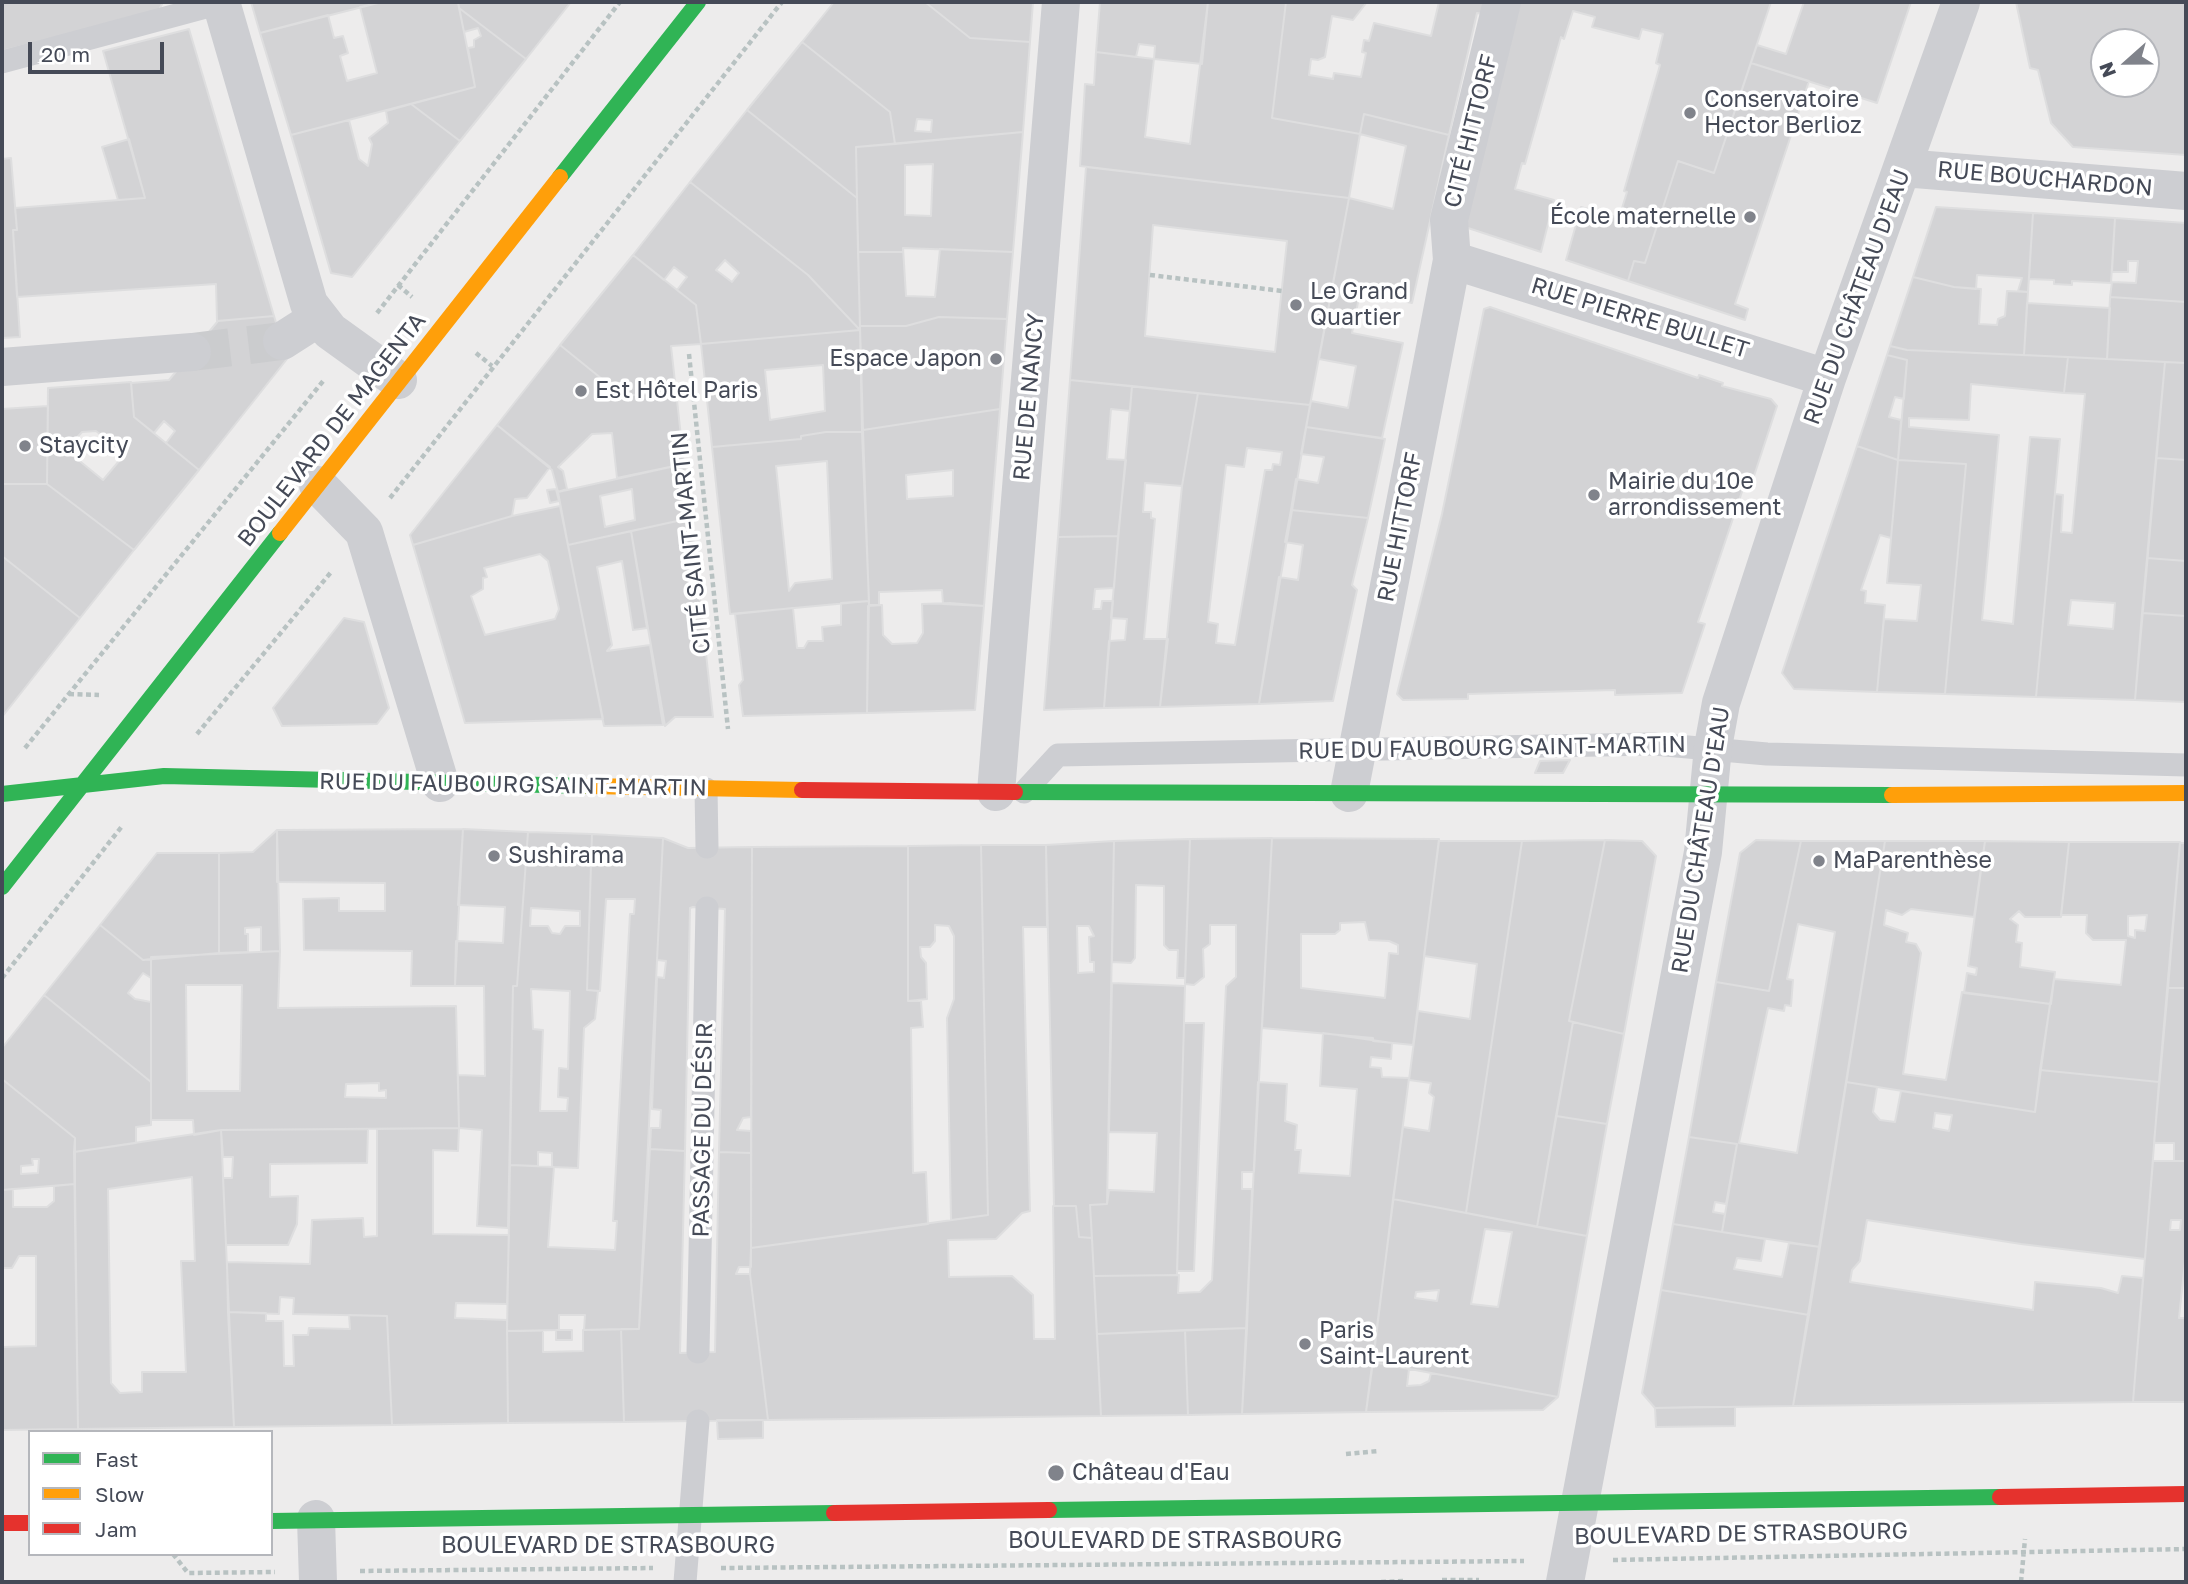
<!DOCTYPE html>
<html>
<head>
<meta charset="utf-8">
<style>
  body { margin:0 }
  #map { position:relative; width:2188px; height:1584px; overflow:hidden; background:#edecec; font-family:"Golos Text",sans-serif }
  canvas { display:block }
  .frame { position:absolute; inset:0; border:4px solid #454a57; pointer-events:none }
  .legend { position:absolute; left:28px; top:1430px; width:245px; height:126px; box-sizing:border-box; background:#fff; border:2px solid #b5b7bc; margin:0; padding:9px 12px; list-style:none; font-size:21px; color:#454a57 }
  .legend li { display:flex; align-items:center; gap:14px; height:35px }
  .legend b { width:35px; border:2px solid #b5b7bc }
  .north { position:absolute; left:2090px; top:28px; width:70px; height:70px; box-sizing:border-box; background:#fff; border:2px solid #b5b7bc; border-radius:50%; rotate:249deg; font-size:19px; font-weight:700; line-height:28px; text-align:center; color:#454a57 }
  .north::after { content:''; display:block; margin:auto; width:24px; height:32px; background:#80838b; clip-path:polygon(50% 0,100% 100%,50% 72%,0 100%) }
  .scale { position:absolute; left:28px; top:42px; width:136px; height:32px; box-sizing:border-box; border:4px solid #454a57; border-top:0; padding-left:9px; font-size:21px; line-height:24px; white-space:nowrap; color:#454a57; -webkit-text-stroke:5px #fff; paint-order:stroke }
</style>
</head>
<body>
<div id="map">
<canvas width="2188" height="1584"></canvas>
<div class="frame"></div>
<ul class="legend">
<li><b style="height:9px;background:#30b455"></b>Fast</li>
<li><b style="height:9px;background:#ff9f0a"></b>Slow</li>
<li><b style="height:9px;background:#e5322d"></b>Jam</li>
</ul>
<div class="north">N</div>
<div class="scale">20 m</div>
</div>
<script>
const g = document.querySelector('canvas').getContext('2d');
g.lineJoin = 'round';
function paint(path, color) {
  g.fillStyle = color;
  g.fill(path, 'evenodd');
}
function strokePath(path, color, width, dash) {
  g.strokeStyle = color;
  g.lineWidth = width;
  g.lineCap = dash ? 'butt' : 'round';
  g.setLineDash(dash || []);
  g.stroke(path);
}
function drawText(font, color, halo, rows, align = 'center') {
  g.font = font + ' "Golos Text",sans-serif';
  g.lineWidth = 7;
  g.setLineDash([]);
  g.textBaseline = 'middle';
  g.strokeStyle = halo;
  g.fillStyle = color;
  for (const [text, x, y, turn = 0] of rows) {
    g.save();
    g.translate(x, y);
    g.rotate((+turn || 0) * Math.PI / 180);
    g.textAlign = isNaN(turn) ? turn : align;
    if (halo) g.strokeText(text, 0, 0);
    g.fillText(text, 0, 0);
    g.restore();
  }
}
const building = new Path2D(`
  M2,2H163L158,12L2,51Z
  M251,2H382L260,33Z
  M382,2H458L475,87L291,135L260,33L328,15L334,38L343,36L348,53L340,56L347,81L377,73L360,7Z
  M458,2H571L526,59L459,8Z
  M834,2H925L970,38L1030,42L1023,132L895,144L890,112L802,42ZM917,119L932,120L931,132L915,131Z
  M925,2H1033L1030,42L970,38Z
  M1100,2H1208L1202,64L1154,59L1155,46L1139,44L1136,57L1096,52Z
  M1208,2H1286L1272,118L1360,134L1349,198L1080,166L1085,84L1094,85L1096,52L1154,59L1145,137L1190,144Z
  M1286,2H1367L1353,20L1332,16L1325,57L1318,60L1311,59L1309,75L1333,79L1334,73L1361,77L1366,53L1362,52L1364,40L1369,41L1374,23L1431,36L1439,2H1485L1482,14L1477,13L1449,135L1364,114L1360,134L1272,118Z
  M1520,2H1771L1714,173L1678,161L1645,263L1634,261L1628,281L1566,260L1581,207L1619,218L1627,192L1624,191L1660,65L1656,63L1663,34L1642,29L1639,39L1592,27L1595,17L1573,11L1564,39L1561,37L1525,164L1522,163L1515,189L1554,200L1541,252L1465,227Z
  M1804,2H1911L1877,103L1751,63L1757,45L1786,54Z
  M2016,2H2186V155L2073,147L2051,123L2038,70L2030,68ZM2104,42H2146V84H2104Z
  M459,8L526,59L460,141L411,104L475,87L468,48L474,47V40L481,36L478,28L464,32Z
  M189,29L274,316L217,321L216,284L17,297L13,230H17L15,208L145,198L103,51Z
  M802,42L890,112L895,144L856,147L857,198L747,110Z
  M1751,63L1809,81L1735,304L1748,309L1745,320L1628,281L1634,261L1645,263L1678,161L1714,173Z
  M411,104L460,141L352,277L331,273L291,135L349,120L359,159L368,166L372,144L369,138L388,123L386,111Z
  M747,110L857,198L860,330L808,275L690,182Z
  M1364,114L1449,135L1412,303L1360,292L1352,333L1403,343L1382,438L1306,427L1311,401L1348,408L1356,366L1319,359L1349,198L1393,209L1406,146L1360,134Z
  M1023,132L1013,252L903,248V252H858L856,147ZM933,164L931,216L905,215V165Z
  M129,139L145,198L118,200L102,147Z
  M11,158L17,230H13L20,337L2,338V159Z
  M1086,167L1349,198L1310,405L1070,380ZM1153,225L1287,241L1275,352L1145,336Z
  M690,182L808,275L860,330L701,344L696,305L677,290L687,277L674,267L664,280L633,255ZM725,260L739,273L732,282L716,270Z
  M1936,207L2033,213L2028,292L2018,291L2022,278L1977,275L1976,289L1954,287L1913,277Z
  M2033,213L2115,218L2111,283L2072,281V285L2054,284V280L2029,279Z
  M2115,218L2186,223V302L2110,297L2112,282L2136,283L2138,261H2128V272H2112Z
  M903,248L906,296L935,297L940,249L1013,252L1007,319L939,317L906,326H860L858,252H903Z
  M633,255L696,305L701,344L671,346L676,391L623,396L560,345Z
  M1913,277L1954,287L1981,289L1979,324L1997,325L1998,319L2005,316L2007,291L2028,292L2024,355L1907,350L1890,346Z
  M2110,297L2186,302V363L2107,359Z
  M2027,303L2110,308L2107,359L2024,355Z
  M1490,307L1698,378L1699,375L1723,383L1722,386L1771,399L1777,406L1754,476L1748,474L1698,622L1705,624L1682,693L1615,695V690L1468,694V699L1403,700L1397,694L1442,514L1484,309Z
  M274,316L287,359L199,470L166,443L175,431L164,421L154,433L134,417L131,383L169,380L218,321Z
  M939,317L1007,319L1000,409L863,430L860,326H906Z
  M860,330L862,432H826L801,436V439L712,447L701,344ZM823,365L825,411L770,420L765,370Z
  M560,345L623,396L676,391L684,464L617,478L612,433L592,434L558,467L563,471L567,489L558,492L552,470L497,425Z
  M1890,346L1907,350L2068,357L2064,393L1971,384L1969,420L1909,418V427L1999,435L1982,620L2013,624L2030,437L2060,439L2036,697L1945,694L1966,464L1898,460L1907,360L1887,355Z
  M1887,355L1907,360L1904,399L1895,397L1889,417L1901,420L1898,460L1857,446Z
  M2068,357L2165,362L2135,700L2036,697L2055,494L2063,495L2061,532L2072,533L2085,394L2064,393ZM2071,600L2115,603L2113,629L2068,625Z
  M2165,362L2186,363V460L2156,458Z
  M1070,380L1132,386L1130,411L1111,409L1107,459L1126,460L1118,536L1058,537Z
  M131,382L134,417L199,470L134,550L47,484L48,388ZM96,431L125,454L103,480L71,454V444L82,432Z
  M1132,386L1198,393L1182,486L1145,483L1143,512H1151V518L1155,519L1144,639H1168L1160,707L1104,708L1109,641L1125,640L1127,619L1111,618Z
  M1198,393L1310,405L1259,704L1160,707L1182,486ZM1247,448L1282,452L1280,465L1273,464L1272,470H1265L1235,645L1216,643L1218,624L1208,622L1226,465L1244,467Z
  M48,406L47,484H2V409Z
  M1000,409L984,606L943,604L942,590L879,592V605H869L863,430ZM953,470V496L907,499L906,475Z
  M497,425L550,467L527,498L515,499L512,516L413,545L410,535Z
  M1306,427L1385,439L1368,518L1291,510L1296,479L1318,483L1324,457L1301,454Z
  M826,432H862L869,601L730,614L712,447L801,439V436ZM827,461L832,579L795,583L789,591L776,466Z
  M1857,446L1898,460L1891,538L1880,535L1861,590L1866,591L1865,603L1885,605L1877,692L1794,689L1782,673Z
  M2156,458L2186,460V561L2147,558Z
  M1898,460L1966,464L1945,694L1877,692L1884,619L1917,621L1921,585L1887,583Z
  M684,464L691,518L568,545L558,492ZM632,489L635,520L605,527L600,496Z
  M2,484H47L134,550L80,618L2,556Z
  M556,489L559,501L550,503L547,490Z
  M560,506L603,719L465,723L413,545L512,516ZM540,554L548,561L559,609L555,619L485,635L471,596L483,589V578L487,577L484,568Z
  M1291,510L1368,518L1352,585L1357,590L1333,701L1259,704L1279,577L1298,580L1303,545L1285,542Z
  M691,518L713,717H675L665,726L631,531Z
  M631,531L647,628L633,630L622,561L597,567L612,645L607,651L650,645L663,725L604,726L568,545Z
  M1118,536L1114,588L1095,589L1093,609H1101L1102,601H1113L1104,708L1044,710L1058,537Z
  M2,556L80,618L2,717Z
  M2147,558L2186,561V616L2142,613Z
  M869,601L867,713L743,716L739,685L743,680L735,614L793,608L797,648H804L808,641H823L822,627L841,625V603Z
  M950,603L984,606L975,710L867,713L868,606L882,605L883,635L892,644L917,643L923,633L922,604Z
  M2142,613L2186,616V702L2135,700Z
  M344,618L364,622L389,708L377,724L282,726L273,708Z
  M1570,760L1563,773H1535L1540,761Z
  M463,829L528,832L517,986H513L508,1228L477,1226L482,1130L459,1128L458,1075L485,1076L484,986H455L456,941L503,943L505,907L458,905Z
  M463,829L455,986H411L412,951L304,950L303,899L339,898V911H385V883L277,882V830Z
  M277,830L280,951L261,952V927L245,928V934H248V952L219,953V853L253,852Z
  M528,832L592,834L587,990L598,991L595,1019L584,1028L578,1168L552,1167V1153L538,1152V1166L510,1165L513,986H517ZM531,908L580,911V926H565L560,934L552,933L548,926H530ZM531,989L570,991L568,1069L559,1068L558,1097L568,1098L567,1111H540L543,1030L533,1029Z
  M592,834L663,838L639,1329L584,1330L585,1315H559V1330L507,1331L510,1165L554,1167L548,1247L615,1250L617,1221H613L630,914H634L635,899H606L600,991L587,990Z
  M663,838L688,848L752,847L751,1117L743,1118L737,1130L751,1131V1153L719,1152L725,909L693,907L690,908L685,1151L650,1149L651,1128H660L661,1110L652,1109L657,977L664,978L666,961L657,960Z
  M1272,838L1439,839L1413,1045L1373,1041V1038L1262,1028ZM1365,922L1369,940L1389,941L1398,945V954L1389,953L1385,998L1301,988V934H1335L1340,930V923Z
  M1272,838L1254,1172H1242V1189H1252L1247,1328L1097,1334L1094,1276L1179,1275L1178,1293L1200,1292L1212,1280L1226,986L1236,977V925H1210V944L1203,949L1204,977L1194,985L1185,984L1190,839Z
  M1190,839L1185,978H1177L1178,950H1169L1164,945V886L1136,885L1135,958L1131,963L1112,962L1114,841Z
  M1605,840L1642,841L1656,856L1624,1034L1569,1021Z
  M1605,840L1569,1021L1573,1022L1537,1227L1466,1213L1522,841Z
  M1756,840L1801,841L1769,991L1716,982L1740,853Z
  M1114,841L1107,1204L1090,1205L1092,1238L1079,1237L1076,1206H1054L1046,845ZM1077,926H1089L1094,936L1089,937L1090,962H1094V972L1078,973Z
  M1439,841H1522L1466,1213L1393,1199L1403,1127L1429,1131L1434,1097L1429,1093L1431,1083L1409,1080L1418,1011L1470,1019L1477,964L1424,956Z
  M1801,841H1885L1820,1247L1722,1232L1737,1144L1689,1137L1716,982L1769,991ZM1798,924L1835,932L1797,1153L1739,1143L1768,1008L1784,1011L1785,1005L1791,1006L1793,980L1787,979Z
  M1885,841H1985L1974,917L1911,909L1902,915L1886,910L1884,925L1908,933L1906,942L1916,944L1921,953L1903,1074L1946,1080L1962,992L2050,1004L2035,1112L1846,1082Z
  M1985,841L2069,842L2061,917H2025L2019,911L2010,919L2018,925L2016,942L2022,943L2020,967L2055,972L2051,1004L1964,993L1967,973L1976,975L1977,968L1968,966Z
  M2069,842H2180L2159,1082L2040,1070L2054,979L2121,985L2126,940H2093L2086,933L2087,915H2061ZM2147,915L2145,931L2135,930V938L2128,936V916Z
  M2180,843H2186V988H2168Z
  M981,845L988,1215L951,1220L947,1018L954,999V936L949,926L935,925V941L930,947H920L921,957L926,963L927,999L908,1001V846Z
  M981,845H1046L1047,927H1023L1030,1211L1022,1213L996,1239L948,1240L949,1277L1012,1276L1033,1295L1034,1339H1055L1053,1206H1076L1079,1237L1092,1238L1101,1416L768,1420L750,1274L751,1248L988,1215Z
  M908,846V1001H921L923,1027L911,1028L913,1173L926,1172L928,1224L751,1248L752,847Z
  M157,853H219V953L143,960L100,925Z
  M100,925L143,960L151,959V978L143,973L128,993L135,999L151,1002V1082L44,995Z
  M280,951L278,1008L456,1006L459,1128L221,1130L194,1135L193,1120H151V957ZM186,985H242L240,1091H187ZM379,1083V1091L386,1090V1098L345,1097L346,1084Z
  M1112,983L1185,986L1177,1275L1094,1276L1090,1205L1107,1204L1109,1190L1154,1192L1157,1133L1109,1132Z
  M2168,988H2186V1161H2174V1143H2154Z
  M44,995L151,1082V1125L136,1127V1143L74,1152L75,1138L2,1079V1048Z
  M1573,1022L1624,1034L1607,1124L1556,1116Z
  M1184,1023H1204L1194,1271H1177Z
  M1323,1033L1392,1043L1391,1059L1371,1057L1370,1067L1381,1068L1382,1077L1409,1078L1366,1412L1242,1414L1258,1082L1287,1084L1285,1121L1297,1125L1295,1150H1301L1299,1173L1350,1176L1357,1089L1320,1086Z
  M2040,1070L2159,1082L2145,1259L2021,1244L1867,1220L1860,1261L1852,1270L1850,1282L2033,1310L2035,1282L2101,1288L2118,1293L2122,1276L2143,1278L2133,1402L1793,1406L1846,1082L1877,1087L1873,1112L1880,1120L1895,1122L1901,1091L2035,1112ZM1935,1113L1952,1115L1949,1131L1933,1128Z
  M2,1079L75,1138V1184L2,1190ZM32,1159H39L38,1173L21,1174V1166L33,1165Z
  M1556,1116L1607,1124L1587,1236L1537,1227Z
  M459,1128L458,1151L433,1150V1234L509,1235L507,1304L456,1303L455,1318L507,1320L508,1423L392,1425L387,1316L293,1314L294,1298L280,1297L279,1314L228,1312L227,1262L310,1264L312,1220L363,1218L364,1237L377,1236V1129Z
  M368,1129L367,1163L270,1164V1197L298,1196L297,1224L288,1245H226L223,1178H232L233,1157H223L221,1130Z
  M221,1130L234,1427L78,1429L74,1152ZM192,1177L195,1261H181L186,1372H142V1392L120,1393L111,1383L108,1189Z
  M1689,1137L1737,1144L1726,1204L1715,1202L1713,1212L1725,1214L1722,1232L1673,1224Z
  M650,1149L685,1151L680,1353L715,1352L719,1152L751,1153V1267H739L736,1274H750L768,1420L624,1422L621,1329H639Z
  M2153,1161H2186V1252L2179,1318H2186V1402H2133ZM2171,1220H2181L2180,1230H2170Z
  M75,1184L78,1429L2,1430V1347L36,1346V1256H19L12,1268H2V1190L13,1189V1207H47L54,1201V1186Z
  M1393,1199L1587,1236L1558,1397L1373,1362ZM1485,1229L1512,1232L1498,1307L1471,1304ZM1439,1290L1437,1301L1415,1298L1416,1292Z
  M1673,1224L1765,1239L1761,1261L1737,1258L1734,1269L1782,1277L1789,1243L1820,1247L1809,1315L1661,1290Z
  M1661,1290L1809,1315L1793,1406L1655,1408L1642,1393Z
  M228,1312L266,1313V1321H283L284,1366H294L293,1335H308L309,1328L350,1329L349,1315L387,1316L392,1425L234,1427Z
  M1247,1328L1242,1414L1188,1415L1185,1330Z
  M621,1329L624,1422L508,1423L507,1331H543V1352L583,1351V1330Z
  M556,1330H572V1340H556Z
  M1185,1330L1188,1415L1101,1416L1097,1334Z
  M1373,1362L1409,1369L1407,1386L1421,1385L1429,1381L1431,1373L1558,1397L1543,1410L1366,1412Z
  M1696,1407H1735V1426L1656,1427L1655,1408Z
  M717,1420H763V1438L718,1439Z`);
paint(building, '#d3d3d5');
strokePath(building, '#dededf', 2);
strokePath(new Path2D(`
  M192,352L282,341`), '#cbccce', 38, [38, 19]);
strokePath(new Path2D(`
  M1150,275L1282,291
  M398,285L412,297
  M377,313L620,2
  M476,353L492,366
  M689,354L728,729
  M390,498L782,2
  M69,694L99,695
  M197,734L332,571
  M25,748L324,380
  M2,978L123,825
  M1346,1454L1378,1451
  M173,1554L188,1573L275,1572
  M1613,1560L2186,1549
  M721,1568L1524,1561
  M360,1571L653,1568
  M1442,1580H1479
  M1381,1582L1404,1581
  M2021,1582L2025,1539`), '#b8c2c2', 4.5, [5, 3.5]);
strokePath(new Path2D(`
  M2,62L221,3
  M706,789L707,847
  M1024,792L1058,755L1654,744L1767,754L2186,765
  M698,1352L707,908
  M685,1582L698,1421`), '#cdced2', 23);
strokePath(new Path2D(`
  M221,2L309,304L330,331L398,380
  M1903,168L2186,191
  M1452,260L1827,378
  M282,341L318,318
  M2,367L192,352
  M318,485L364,532L440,783
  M996,792L1061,2
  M1349,793L1452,260L1449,220L1502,2
  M316,1519L318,1582
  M1565,1582L1703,852L1713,747L1721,703L1827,378L1961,2`), '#cdced2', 38);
strokePath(new Path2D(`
  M560,177L698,2
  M1015,792L1892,795
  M2,794L164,776L588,786
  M2,887L280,533
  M1049,1510L2000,1497
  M271,1521L834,1513`), '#30b455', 16);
strokePath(new Path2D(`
  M280,533L560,177
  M588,786L802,790
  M1892,795L2186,793`), '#ff9f0a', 16);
strokePath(new Path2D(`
  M802,790L1015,792
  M2000,1497L2186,1494
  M834,1513L1049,1510
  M2,1523H30`), '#e5322d', 16);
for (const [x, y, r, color] of [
  [1690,113,7,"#80838b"],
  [1750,217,7,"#80838b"],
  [1296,305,7,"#80838b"],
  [996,359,7,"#80838b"],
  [581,391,7,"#80838b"],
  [25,446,7,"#80838b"],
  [1594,495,7,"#80838b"],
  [494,856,7,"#80838b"],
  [1819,861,7,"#80838b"],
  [1305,1344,7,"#80838b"],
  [1056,1473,9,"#80838b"]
]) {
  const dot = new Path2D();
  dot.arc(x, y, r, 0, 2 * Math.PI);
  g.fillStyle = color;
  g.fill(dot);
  strokePath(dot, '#fff', 2.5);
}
drawText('23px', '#454a57', '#fff', [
  ["Conservatoire",1704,100],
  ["Hector Berlioz",1704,126],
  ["École maternelle",1736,217,"right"],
  ["Le Grand",1310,292],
  ["Quartier",1310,318],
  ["Espace Japon",982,359,"right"],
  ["Est Hôtel Paris",595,391],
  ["Staycity",39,446],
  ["Mairie du 10e",1608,482],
  ["arrondissement",1608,508],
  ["Sushirama",508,856],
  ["MaParenthèse",1833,861],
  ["Paris",1319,1331],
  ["Saint-Laurent",1319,1357],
  ["Château d'Eau",1072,1473]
], 'left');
drawText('23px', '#454a57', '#fff', [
  ["CITÉ HITTORF",1471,131,-76],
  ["RUE BOUCHARDON",2045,179,5],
  ["RUE DU CHÂTEAU D'EAU",1857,297,-70],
  ["RUE PIERRE BULLET",1640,318,17],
  ["RUE DE NANCY",1029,397,-85],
  ["BOULEVARD DE MAGENTA",332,430,-52],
  ["RUE HITTORF",1400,527,-79],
  ["CITÉ SAINT-MARTIN",691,543,-96],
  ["RUE DU FAUBOURG SAINT-MARTIN",1492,748,-1],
  ["RUE DU FAUBOURG SAINT-MARTIN",513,785,1],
  ["RUE DU CHÂTEAU D'EAU",1701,840,-81],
  ["PASSAGE DU DÉSIR",703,1130,-89],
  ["BOULEVARD DE STRASBOURG",1741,1534,-1],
  ["BOULEVARD DE STRASBOURG",1175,1541],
  ["BOULEVARD DE STRASBOURG",608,1546]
]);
</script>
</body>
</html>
